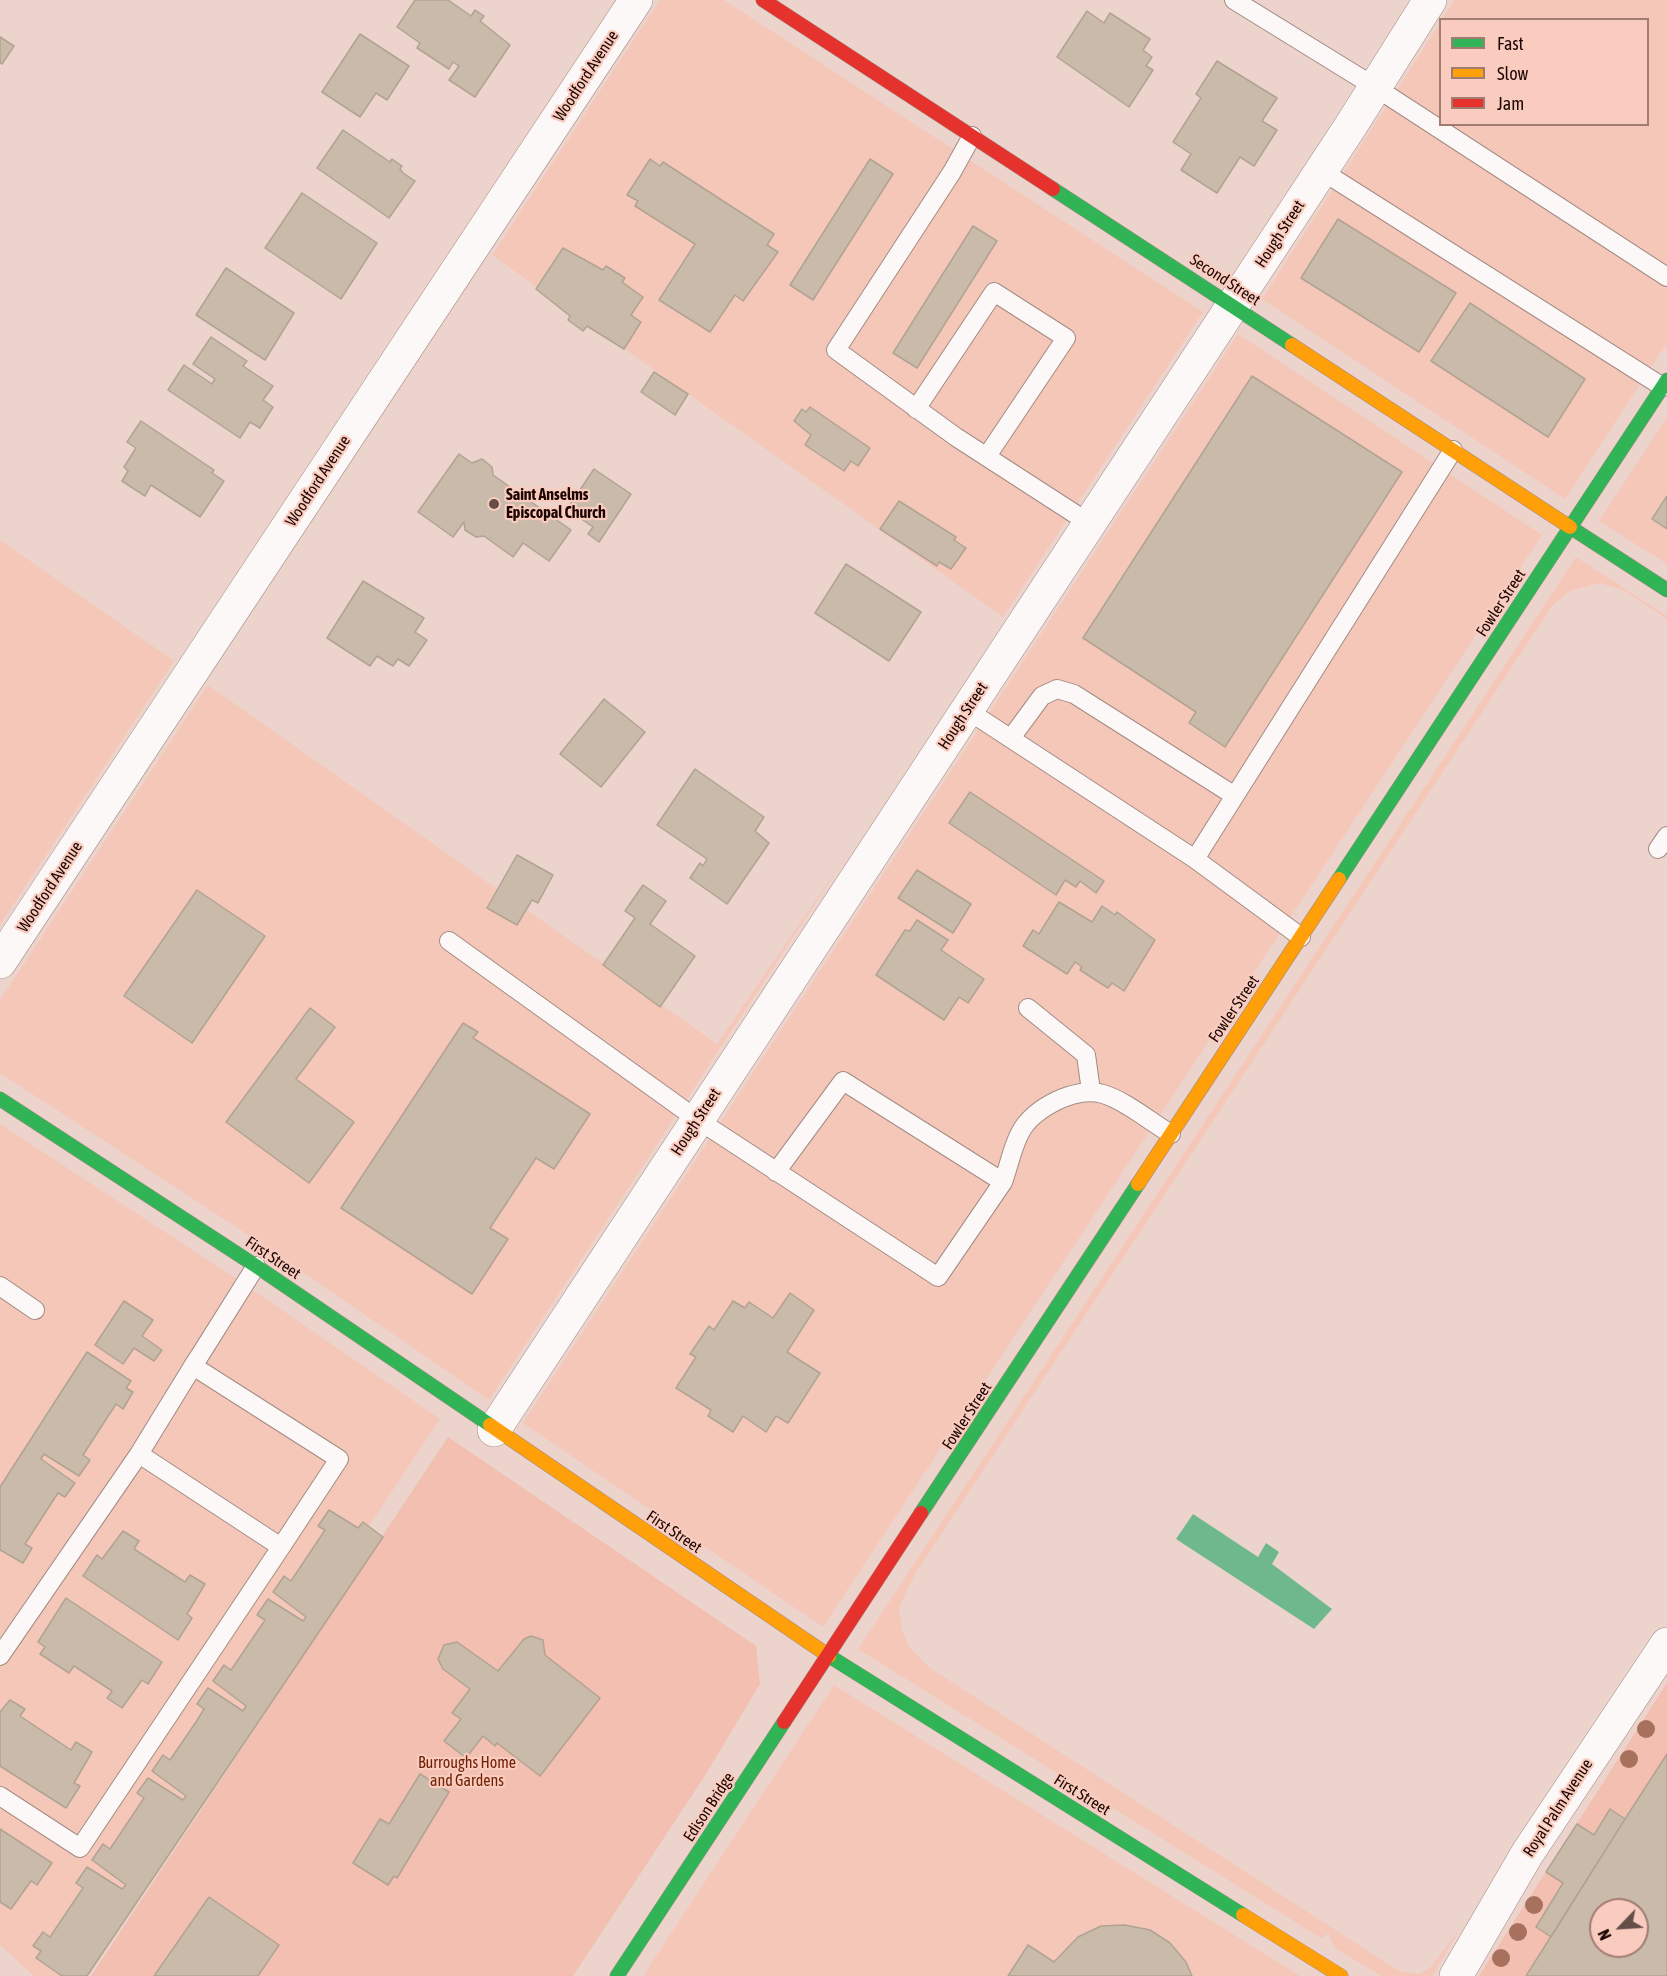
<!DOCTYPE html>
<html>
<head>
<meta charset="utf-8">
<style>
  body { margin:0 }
  #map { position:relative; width:1667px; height:1976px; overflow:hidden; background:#ecd3cc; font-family:"Asap Condensed",sans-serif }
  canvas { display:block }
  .legend { position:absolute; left:1439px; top:18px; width:210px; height:108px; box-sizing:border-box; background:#f9ccbf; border:2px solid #a17c73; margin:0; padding:8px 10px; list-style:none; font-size:18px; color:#1c0501 }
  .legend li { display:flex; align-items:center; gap:12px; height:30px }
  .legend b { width:30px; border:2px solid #a17c73 }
  .north { position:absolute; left:1589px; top:1898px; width:60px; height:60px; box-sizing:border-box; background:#f9ccbf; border:2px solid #a17c73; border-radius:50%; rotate:245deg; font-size:16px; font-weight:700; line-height:24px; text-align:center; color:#1c0501 }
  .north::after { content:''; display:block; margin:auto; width:21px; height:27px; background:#654d48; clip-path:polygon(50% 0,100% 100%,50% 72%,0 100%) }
</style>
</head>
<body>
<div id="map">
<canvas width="1667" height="1976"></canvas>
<ul class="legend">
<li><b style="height:8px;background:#30b455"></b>Fast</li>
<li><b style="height:8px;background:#ff9f0a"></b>Slow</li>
<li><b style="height:8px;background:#e5322d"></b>Jam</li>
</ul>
<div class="north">N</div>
</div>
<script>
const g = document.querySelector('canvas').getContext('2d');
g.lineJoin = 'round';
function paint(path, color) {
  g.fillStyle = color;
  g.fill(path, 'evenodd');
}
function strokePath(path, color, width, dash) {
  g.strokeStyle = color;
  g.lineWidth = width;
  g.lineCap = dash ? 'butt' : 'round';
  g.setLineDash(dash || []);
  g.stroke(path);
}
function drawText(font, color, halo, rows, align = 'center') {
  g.font = font + ' "Asap Condensed",sans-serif';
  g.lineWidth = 4.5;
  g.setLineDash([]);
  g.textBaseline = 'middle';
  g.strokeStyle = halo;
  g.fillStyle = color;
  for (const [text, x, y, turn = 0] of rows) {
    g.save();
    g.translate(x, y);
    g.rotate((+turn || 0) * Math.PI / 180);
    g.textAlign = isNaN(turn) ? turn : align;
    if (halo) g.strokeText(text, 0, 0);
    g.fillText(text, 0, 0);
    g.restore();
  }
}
paint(new Path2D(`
  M660,0H724L1203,312L1003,617L492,255Z
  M1455,0H1667V343L1565,499L1262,299L1440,23V124H1648V20L1442,19Z
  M1238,334L1542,535L823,1627L523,1423Z
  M1667,417V564L1599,521Z
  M0,540L174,661L0,925Z
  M1576,557L1667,616V619L1623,590L1599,583L1570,591L1552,606L915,1574L899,1608L902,1630L910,1648L930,1668L1399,1971L1419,1974L1430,1968L1461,1927L1432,1976H1381L1335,1948L1328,1934L1321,1938L858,1649Z
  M208,685L717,1044L853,846L489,1400L253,1238L0,1073V1000Z
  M0,1124L243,1283L440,1419L70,1976H34L0,1945Z
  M834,1685L1300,1976H643Z`), '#f5c7b9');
paint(new Path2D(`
  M448,1437L756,1646L760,1684L706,1774L573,1976H91Z
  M1667,1683V1976H1479ZM1601,1910H1637V1946H1601Z`), '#f2bfb0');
paint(new Path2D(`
  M1193,1514L1258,1557L1266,1543L1279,1552L1272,1564L1332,1609L1314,1629L1176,1539Z`), '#6fb88e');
const building = new Path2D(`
  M415,0H448L471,16L475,10L484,16L480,21L510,45L475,97L449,80L459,66L453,62L449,69L417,48L420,43L397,27Z
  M1087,11L1104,23L1110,13L1150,39L1143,50L1152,57L1146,66L1153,70L1129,107L1057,57Z
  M360,34L409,66L387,100L376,93L360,117L322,92Z
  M0,37L14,46L2,64L0,63Z
  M1217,61L1277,98L1262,121L1277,130L1254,166L1240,157L1217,193L1181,170L1191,154L1173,142L1201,98L1196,94Z
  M343,130L390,162L392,159L402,166L400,169L403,173L415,181L389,218L317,168Z
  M650,159L660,166L663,162L774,234L767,245L778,252L743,301L735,295L710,332L659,300L695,244L635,206L638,201L627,195Z
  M870,159L893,174L813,300L790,285Z
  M302,193L377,243L341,299L265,248Z
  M1338,219L1456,293L1419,352L1301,278Z
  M973,226L997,241L917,368L893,353Z
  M563,248L603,270L606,266L625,278L622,282L643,297L631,315L641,322L624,349L587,326L583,331L568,320L570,316L536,289Z
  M226,268L294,313L265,360L196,315Z
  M1470,303L1585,379L1548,437L1431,361Z
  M211,337L247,361L243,366L273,386L263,400L273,407L260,428L250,422L240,438L168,390L184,365L212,384L215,379L193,364Z
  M654,372L688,394L675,415L641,392Z
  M1252,376L1402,472L1225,747L1189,723L1196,712L1083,638Z
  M810,407L870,448L858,466L851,461L844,471L805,445L811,435L794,421L802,409L806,412Z
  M141,421L214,470L212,473L224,481L200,517L151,485L145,496L122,481L128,471L124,467L136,448L127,442Z
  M459,454L472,463L482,459L492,467L493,475L571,530L549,561L523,543L513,557L484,536L476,537L465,530L464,522L453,537L418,512Z
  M594,469L631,494L599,542L588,534L593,527L567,509Z
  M1667,496V529L1652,519Z
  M899,501L956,537L954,540L966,548L951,569L939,562L937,566L880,529Z
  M846,564L921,612L889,661L815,613Z
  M363,581L424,618L415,632L427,640L409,666L398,659L393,666L377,656L370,666L327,638Z
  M604,699L645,732L601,787L560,754Z
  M695,769L764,817L755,831L769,843L727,904L690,878L700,863L703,866L707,859L657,825Z
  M970,792L1104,881L1096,893L1080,881L1076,887L1065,880L1056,895L949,823Z
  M517,855L553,875L538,903L532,900L517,925L487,908Z
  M917,870L971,904L953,933L898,898Z
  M643,885L666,901L650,924L695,956L660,1007L603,965L635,918L625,911Z
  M197,890L265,936L192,1043L124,996Z
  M1059,902L1092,922L1102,906L1115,915L1117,912L1155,940L1124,991L1112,983L1108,988L1080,970L1082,967L1075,962L1067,974L1023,946L1033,930L1039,934Z
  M917,920L948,940L941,950L984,979L968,1003L959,997L944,1020L876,975L905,930L910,931Z
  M310,1008L335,1027L296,1079L354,1122L309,1183L226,1122Z
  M463,1023L478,1032L473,1038L590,1114L554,1169L536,1158L490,1228L508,1239L472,1294L341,1208Z
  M790,1293L814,1310L787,1352L820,1373L788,1423L776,1416L766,1432L743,1416L733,1432L708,1416L711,1410L676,1388L696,1357L690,1354L709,1326L714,1330L733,1301L745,1308L749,1302L773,1318Z
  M124,1301L153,1320L142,1336L162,1350L154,1361L134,1348L123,1364L95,1345Z
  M87,1352L131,1381L126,1388L133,1392L123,1409L116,1404L83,1455L90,1460L79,1476L44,1454L41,1459L75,1483L65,1497L58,1493L25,1544L32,1548L23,1563L0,1550V1487Z
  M329,1510L358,1528L363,1522L383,1537L87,1976H62L36,1958L41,1951L33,1946L43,1932L50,1937L83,1888L76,1883L87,1867L122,1889L126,1885L92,1860L103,1844L110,1849L144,1798L137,1793L148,1778L183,1800L186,1796L152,1771L163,1755L170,1760L196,1722L204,1709L197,1704L208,1688L243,1711L246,1706L213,1681L224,1665L231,1670L265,1620L257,1615L268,1599L303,1621L306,1617L273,1592L284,1576L291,1581L325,1530L318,1526Z
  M123,1531L139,1541L134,1549L185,1582L190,1575L205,1584L187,1614L192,1618L178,1640L83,1576L97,1555L102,1559Z
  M66,1598L162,1662L148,1684L142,1680L122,1708L107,1698L112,1691L74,1666L69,1673L40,1654L45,1647L38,1642Z
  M531,1636L543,1640L545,1655L600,1698L540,1776L497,1743L495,1746L483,1736L466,1758L444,1741L461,1719L452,1713L470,1689L443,1669L438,1659L444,1645L457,1642L498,1671L524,1639Z
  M10,1700L25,1709L20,1716L71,1750L76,1742L92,1752L74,1783L80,1786L66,1808L0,1766V1712Z
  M1667,1754V1976H1526L1625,1819ZM1601,1910H1637V1946H1601Z
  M420,1774L449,1792L397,1878L394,1876L388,1885L353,1863L380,1819L389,1824Z
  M1610,1809L1625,1819L1551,1937L1536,1927L1563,1883L1546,1872L1577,1824L1594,1835Z
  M0,1829L52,1863L37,1885L31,1881L11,1909L0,1902Z
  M209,1897L279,1945L258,1976H154Z
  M1125,1925L1150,1930L1170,1943L1186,1962L1192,1976H1008L1028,1945L1054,1962L1078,1937L1101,1926Z`);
paint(building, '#c9baaa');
strokePath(building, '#b1a393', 1.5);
const lane = new Path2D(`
  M1234,0L1375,87L1667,277
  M972,136L952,172L836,350L956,437L1089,523
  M1322,171L1663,387
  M916,409L994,292L1066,338L987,456
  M967,710L1195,859
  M1011,738L1042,696L1057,689L1074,694L1235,796
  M1658,849L1667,836
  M1301,937L1195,859L1453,450
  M449,941L698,1120L938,1277L1003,1182L843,1081L776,1172
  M1028,1008L1086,1055L1091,1091
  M1003,1182C1009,1166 1012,1148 1020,1133C1032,1108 1076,1086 1103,1094C1124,1100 1151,1122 1171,1134
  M0,1286L35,1310
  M193,1366L339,1459L281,1547L139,1454L193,1366L202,1352L256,1266
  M0,1656L139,1454
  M0,1796L80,1848L281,1547`);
const street = new Path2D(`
  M0,962L636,0
  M494,1430L1350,127L1430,0
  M1456,1976L1527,1854L1667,1644`);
const fast = new Path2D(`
  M1053,189L1292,345
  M1570,527L1667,590
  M1339,879L1667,380
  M0,1099L256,1266L490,1425
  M921,1513L1138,1184
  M829,1656L1243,1915
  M617,1976L784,1722`);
const slow = new Path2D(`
  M1292,345L1570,527
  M1138,1184L1339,879
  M490,1425L829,1656
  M1243,1915L1341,1976`);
const jam = new Path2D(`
  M763,0L1053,189
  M784,1722L921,1513`);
strokePath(lane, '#a28b84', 20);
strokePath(street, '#a28b84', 34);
strokePath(fast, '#a28b84', 15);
strokePath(slow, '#a28b84', 15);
strokePath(jam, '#a28b84', 15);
strokePath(lane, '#fcf8f7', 18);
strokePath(street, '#fcf8f7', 33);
strokePath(fast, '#30b455', 14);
strokePath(slow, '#ff9f0a', 14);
strokePath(jam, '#e5322d', 14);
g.fillStyle = '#a8715e';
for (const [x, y] of [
  [1646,1729],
  [1629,1759],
  [1534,1905],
  [1518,1932],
  [1501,1958]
]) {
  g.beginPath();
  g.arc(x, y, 9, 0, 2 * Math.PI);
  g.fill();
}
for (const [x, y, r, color] of [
  [494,504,6,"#654d48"]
]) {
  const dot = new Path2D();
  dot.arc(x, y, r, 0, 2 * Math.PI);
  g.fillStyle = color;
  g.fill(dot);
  strokePath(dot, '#f9ccbf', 2);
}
drawText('16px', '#1c0501', '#f9ccbf', [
  ["Woodford Avenue",586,76,-57],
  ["Hough Street",1280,234,-57],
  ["Second Street",1225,280,33],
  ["Woodford Avenue",318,481,-57],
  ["Fowler Street",1501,603,-57],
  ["Hough Street",963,716,-57],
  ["Woodford Avenue",50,887,-57],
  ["Fowler Street",1234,1009,-56],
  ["Hough Street",696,1122,-57],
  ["First Street",273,1258,34],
  ["Fowler Street",967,1416,-57],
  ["First Street",674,1532,34],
  ["First Street",1082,1795,32],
  ["Edison Bridge",709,1807,-57],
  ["Royal Palm Avenue",1558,1808,-57]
]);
drawText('bold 16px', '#1c0501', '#f9ccbf', [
  ["Saint Anselms",506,495],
  ["Episcopal Church",506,513]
], 'left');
drawText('16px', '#712104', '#f9ccbf', [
  ["Burroughs Home",467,1763],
  ["and Gardens",467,1781]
]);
</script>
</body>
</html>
